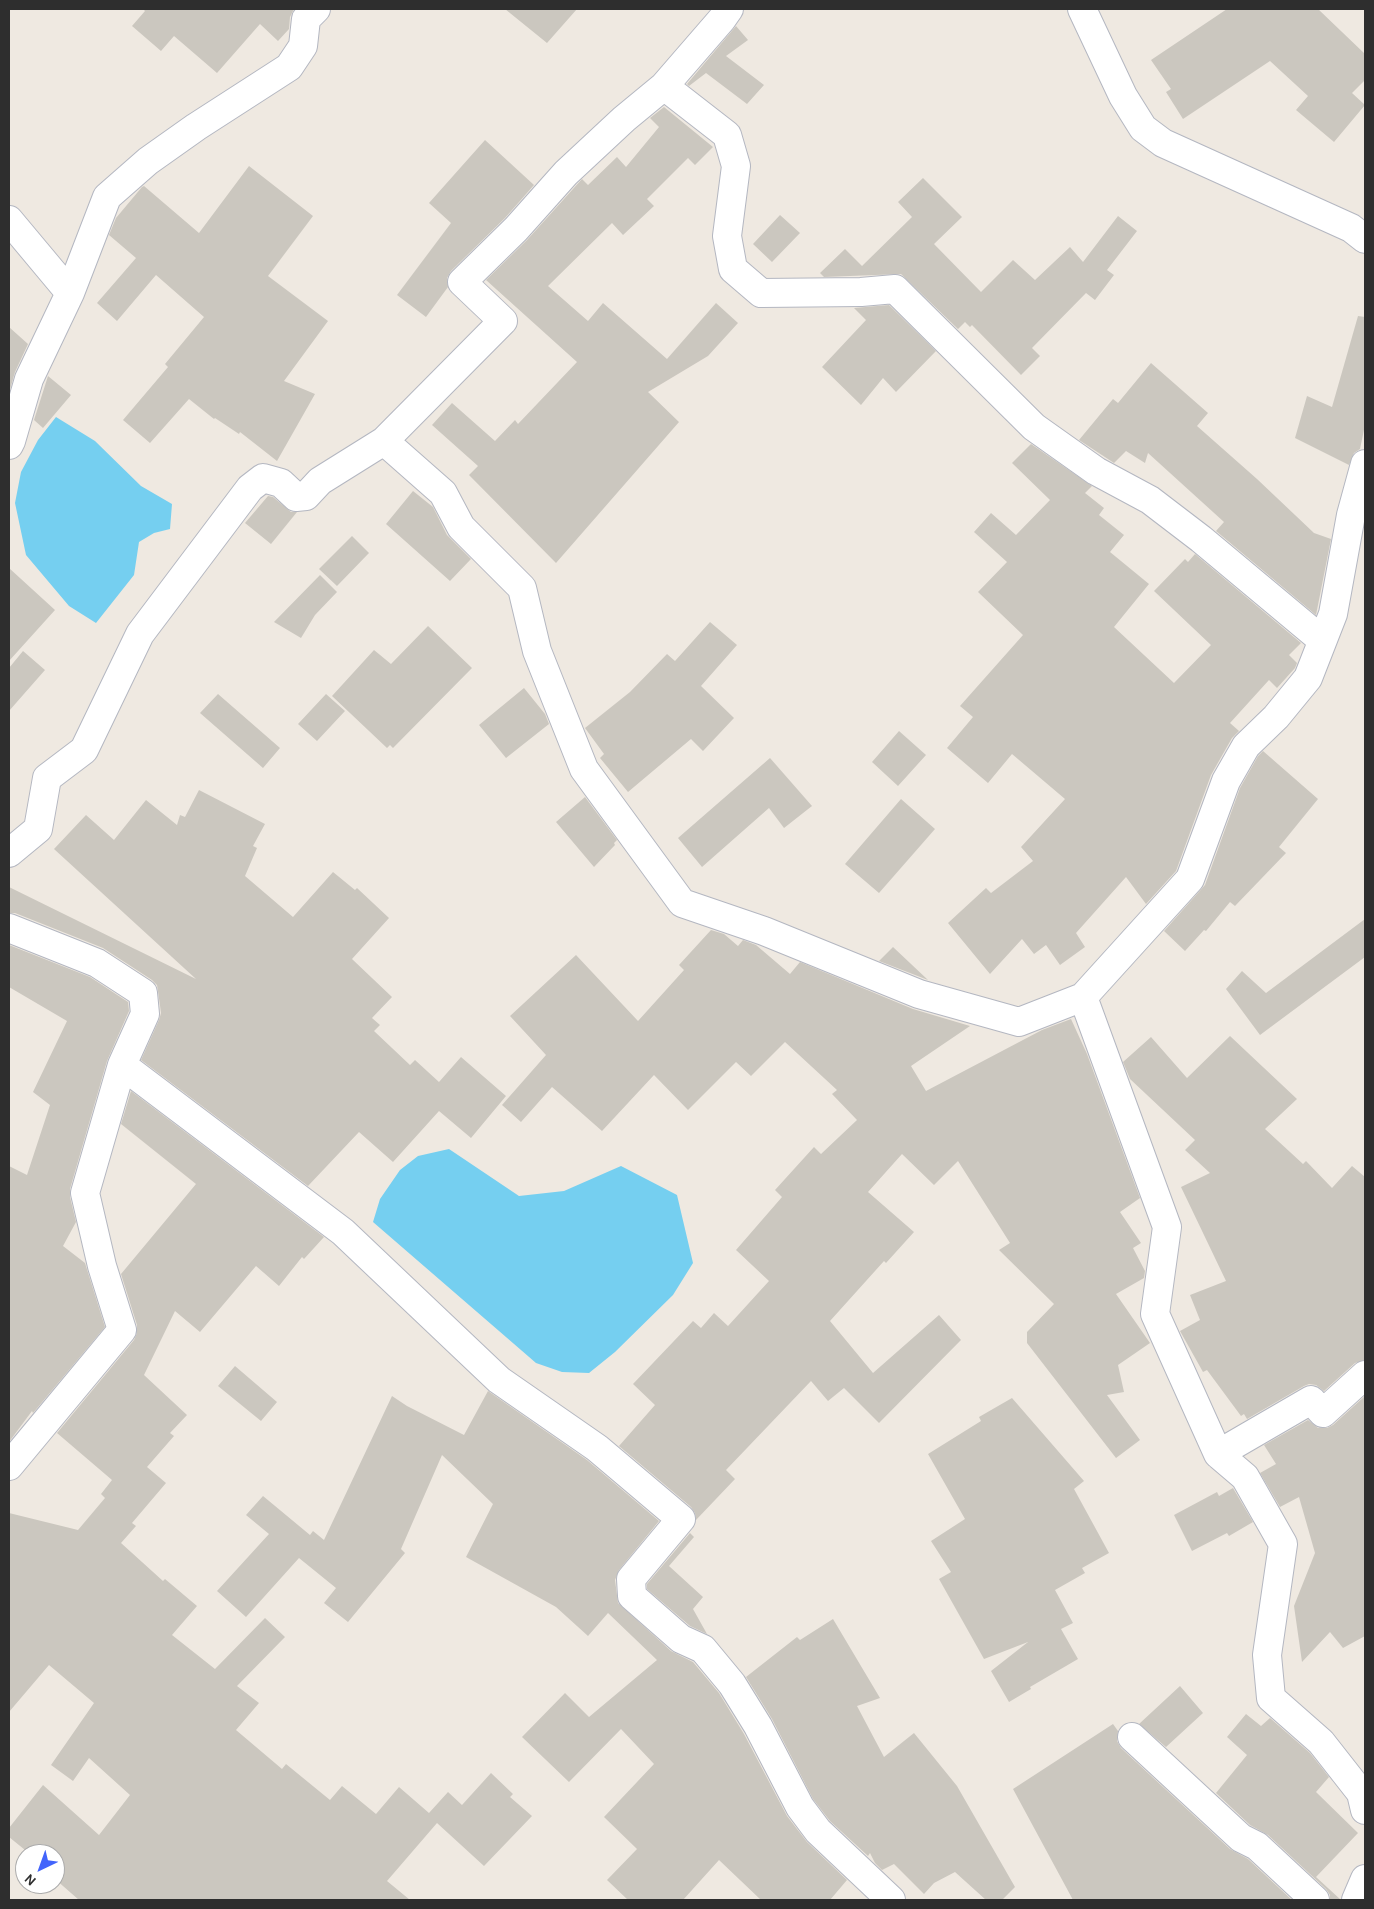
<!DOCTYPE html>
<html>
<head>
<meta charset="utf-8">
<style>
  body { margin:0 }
  #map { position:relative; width:1374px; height:1909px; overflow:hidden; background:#efe9e1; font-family:Karla,sans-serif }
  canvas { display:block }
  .frame { position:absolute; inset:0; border:10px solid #2e2e2e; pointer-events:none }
  .north { position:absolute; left:15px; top:1844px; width:50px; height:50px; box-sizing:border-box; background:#fff; border:1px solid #ababab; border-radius:50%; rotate:222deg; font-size:14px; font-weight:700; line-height:20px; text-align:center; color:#2e2e2e }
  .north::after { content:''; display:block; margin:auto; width:18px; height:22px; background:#4264fb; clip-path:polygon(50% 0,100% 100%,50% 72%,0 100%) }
</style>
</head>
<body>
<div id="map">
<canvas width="1374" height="1909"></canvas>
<div class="frame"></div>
<div class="north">N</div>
</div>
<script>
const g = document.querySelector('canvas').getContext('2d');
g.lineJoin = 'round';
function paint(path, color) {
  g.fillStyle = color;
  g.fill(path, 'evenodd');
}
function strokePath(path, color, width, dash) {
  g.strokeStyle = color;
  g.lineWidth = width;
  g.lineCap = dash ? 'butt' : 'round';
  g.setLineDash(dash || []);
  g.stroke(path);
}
paint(new Path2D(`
  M56,417L95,441L141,486L172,504L170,529L154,533L139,542L134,575L96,623L69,606L26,555L15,503L21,472L38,440Z
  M449,1149L519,1196L564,1191L621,1166L677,1195L693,1263L673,1295L615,1352L589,1373L562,1372L536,1363L373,1222L380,1199L400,1170L418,1156Z`), '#75cff0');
paint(new Path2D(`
  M143,9H294L290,17L289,29L278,41L260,24L217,73L174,36L161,51L132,26L145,11Z
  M505,9H577L547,43Z
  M1227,9H1318L1365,54V80L1352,93L1365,105L1334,142L1296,110L1308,96L1270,61L1183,119L1166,92L1171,89L1151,60Z
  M736,26L748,40L726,56L764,85L747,104L706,73L689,86L687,84Z
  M664,107L713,147L695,165L688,158L647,199L654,206L623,235L612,223L548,286L588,321L603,303L667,359L716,303L738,323L708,356L648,392L679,422L556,563L469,475L478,466L432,425L452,403L495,441L515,420L518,424L577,362L486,280L527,240L582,179L588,185L617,157L626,167L659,127L650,118Z
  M485,140L534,185L505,218L451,271L447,278L448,287L426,317L397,295L451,223L429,203Z
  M249,166L313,216L268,276L328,321L284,381L315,394L277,461L240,432L239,434L215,418L214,419L189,399L150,443L123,420L168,367L165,364L204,317L156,275L117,321L97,303L136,258L109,235L116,218L142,187L144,186L199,233Z
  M923,178L962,217L934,244L981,292L1013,260L1035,280L1070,247L1083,262L1118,216L1137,231L1107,270L1114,275L1095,300L1086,293L1032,348L1040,356L1021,375L972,325L970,327L965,322L958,329L901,274L824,277L820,273L845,249L862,266L912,217L898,202Z
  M780,215L800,233L772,262L753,244Z
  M889,305L936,351L896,392L883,378L861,405L822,367L866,320L854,308Z
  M1358,316L1365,317V425L1360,449L1354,453L1349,465L1295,438L1307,396L1332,407Z
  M9,327L28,344L15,372L9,393Z
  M1151,363L1208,413L1197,426L1257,479L1314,533L1331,539L1316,615L1216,531L1224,522L1148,453L1145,463L1126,451L1114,463L1079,440L1113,399L1118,403Z
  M48,376L71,395L43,428L34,420Z
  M1031,444L1092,486L1085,493L1104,508L1099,515L1124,535L1110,552L1149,584L1114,627L1174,683L1211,645L1154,591L1185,559L1188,562L1195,554L1301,643L1289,655L1297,663L1295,668L1277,688L1269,680L1230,723L1239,731L1232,738L1211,775L1176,871L1146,904L1126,877L1076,933L1085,947L1060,965L1046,945L1034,954L1022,939L990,974L948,923L986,888L991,893L1033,861L1021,847L1065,799L1012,754L988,783L947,748L973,717L960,706L1023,635L978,592L1007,562L974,532L991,513L1016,535L1050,500L1012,463Z
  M413,491L433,507L447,535L471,559L450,581L386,524Z
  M268,496L273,497L291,512H297L271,544L245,523Z
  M352,536L369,553L337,586L319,569Z
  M9,568L55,610L9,661Z
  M320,575L337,592L315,615L301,638L274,622Z
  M710,622L737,645L701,686L734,718L703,751L691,739L628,792L600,758L604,754L585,728L630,692L667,654L675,661Z
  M428,626L472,668L393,748L390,745L387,748L332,696L374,650L391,664Z
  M23,651L45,670L9,711V668Z
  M524,688L545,714L549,724L506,758L479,725Z
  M218,694L280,748L263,768L200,713Z
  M326,694L345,711L317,741L298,724Z
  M899,731L926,755L898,786L872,762Z
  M1263,751L1318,799L1279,847L1286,853L1235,906L1230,902L1206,931L1204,930L1185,951L1164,931L1205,885L1240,788L1258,756Z
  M770,758L812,806L784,828L769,808L702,867L678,838Z
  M199,790L265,824L253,846L257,848L245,876L293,917L333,872L355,890L357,888L389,918L352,959L392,997L372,1018L380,1025L374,1031L410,1065L415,1060L439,1082L461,1057L506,1096L471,1138L439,1111L393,1162L359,1132L308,1186L141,1060L159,1020L161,1013L158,991L157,985L152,980L103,948L15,913H9V887L196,979L54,849L86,815L114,840L146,800L177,825L180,815L185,817Z
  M585,797L617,840L614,843L615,845L594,867L556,822Z
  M901,799L935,829L879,893L845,864Z
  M1365,919V957L1260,1035L1226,989L1242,971L1266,993Z
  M711,930L724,934L738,946L743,940L756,945L790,974L800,962L913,1009L970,1026L911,1066L926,1091L1042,1030L1071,1019L1087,1054L1140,1198L1120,1212L1141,1243L1133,1248L1145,1271L1144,1278L1116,1294L1150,1343L1118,1365L1124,1392L1107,1395L1140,1440L1116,1458L1027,1343V1332L1054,1304L999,1250L1010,1243L958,1161L934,1185L902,1154L868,1192L914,1232L886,1263L884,1261L830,1321L873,1373L939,1315L961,1340L879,1423L844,1388L828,1401L811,1381L726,1470L735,1479L696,1520L695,1513L691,1507L619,1446L655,1405L633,1384L693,1321L701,1328L714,1313L728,1326L769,1281L736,1250L782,1197L775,1190L814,1147L821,1154L857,1120L832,1094L837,1090L785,1042L751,1076L736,1062L688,1110L654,1075L602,1131L552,1087L521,1122L502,1105L546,1055L510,1016L576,955L638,1021L684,970L679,965Z
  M9,945L90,977L128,1002L129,1011L107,1061L70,1189V1197L76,1222L63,1246L85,1263L105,1327L33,1413L32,1411L9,1442V1166L27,1175L50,1105L33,1092L67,1021L9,987Z
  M893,947L928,980L879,961Z
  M1230,1036L1297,1099L1265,1129L1303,1164L1306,1161L1332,1188L1352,1166L1365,1177V1360L1355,1363L1324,1391L1316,1385L1309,1384L1304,1386L1247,1419L1244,1414L1241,1416L1207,1370L1203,1372L1180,1331L1200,1320L1190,1295L1226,1281L1181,1187L1210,1173L1185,1150L1195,1140L1130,1079L1123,1062L1151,1037L1187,1078Z
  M131,1091L324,1237L304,1259L302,1257L279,1286L256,1266L200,1332L175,1311L144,1375L187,1415L170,1433L174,1436L147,1467L166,1483L132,1523L136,1526L121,1543L163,1581L165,1579L197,1606L172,1635L215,1669L265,1618L285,1637L237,1686L259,1703L236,1730L282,1769L286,1764L330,1800L342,1786L376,1814L399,1787L429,1813L448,1792L462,1805L491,1773L513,1794L510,1797L532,1816L484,1866L437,1823L387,1881L410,1900H79L55,1879V1854H30L9,1837V1828L43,1785L99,1835L130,1795L89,1758L73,1781L51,1765L94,1703L49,1665L9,1712V1513L78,1530L105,1498L101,1494L112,1480L57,1433L134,1340L137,1333V1325L121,1274L196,1184L121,1124Z
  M235,1366L277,1402L261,1421L218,1386Z
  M488,1391L587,1460L659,1521L619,1570L615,1580L618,1603L671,1651L693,1662L719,1693L744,1734L787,1816L807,1842L847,1880L830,1900H761L719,1860L683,1900H628L607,1880L637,1849L604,1817L654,1764L621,1729L569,1782L522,1737L565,1693L589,1717L657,1660L608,1613L588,1636L556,1607L466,1557L493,1504L442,1455L401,1549L405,1553L348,1622L324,1603L336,1588L299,1558L246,1617L217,1591L269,1534L246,1515L263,1496L310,1535L313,1531L324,1540L392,1396L407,1406L464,1435Z
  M1365,1396V1636L1343,1648L1330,1632L1302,1662L1294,1606L1315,1553L1299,1497L1280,1507L1260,1473L1276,1464L1264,1445L1308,1420L1318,1428H1327L1333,1425Z
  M1012,1398L1084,1481L1074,1489L1109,1553L1082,1568L1085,1573L1055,1590L1073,1623L1061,1629L1078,1659L1030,1687L1031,1689L1009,1702L991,1671L1028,1642L984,1659L939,1579L951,1572L931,1541L965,1519L928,1454L981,1421L979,1417Z
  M1233,1488L1253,1522L1229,1536L1227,1533L1192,1551L1174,1515L1217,1492L1219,1496Z
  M690,1533L694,1537L669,1566L703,1597L693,1609L707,1634L690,1626L647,1589V1584Z
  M833,1619L880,1698L857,1706L884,1757L914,1733L957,1786L1015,1887L1002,1900H986L955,1872L934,1883L924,1894L894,1864L882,1870L875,1863L870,1853L868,1856L830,1821L813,1799L772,1719L746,1677L797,1637L800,1640Z
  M1180,1686L1203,1713L1166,1747L1139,1724Z
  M1246,1714L1261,1726L1270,1718L1310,1753L1329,1777L1316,1792L1358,1833L1316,1877L1341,1900H1330V1895L1326,1889L1268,1835L1250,1825L1216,1793L1247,1755L1227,1737Z
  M1113,1724L1118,1731L1117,1741L1121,1748L1230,1849L1248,1859L1292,1900H1073L1013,1789Z`), '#cbc7bf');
const minor = new Path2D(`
  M729,9L722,19L664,86L624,119L566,173L516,229L462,282L503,321L384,441L443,493L461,527L522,588L537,651L584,769L682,903L764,931L919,994L1019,1022L1083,997
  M1082,9L1123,96L1143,128L1163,143L1351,228L1365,239
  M664,86L727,135L736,166L727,236L733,269L761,293L861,292L895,289L1034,427L1096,471L1150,500L1201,539L1322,640
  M9,220L70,293L29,379L11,441L9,445
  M70,293L107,197L148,161L196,127L289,67L303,46L306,19L316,9
  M1365,464L1351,515L1333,614L1308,678L1276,717L1246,746L1226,781L1190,879L1083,997L1167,1227L1155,1314L1218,1454L1245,1477L1283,1544L1267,1655L1271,1698L1321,1742L1361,1793L1365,1810
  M9,853L38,829L47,778L84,750L140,634L250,488L263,478L281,483L296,497L306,496L320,481L384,441
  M9,928L97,963L143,993L145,1014L122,1065L85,1193L102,1266L122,1330L9,1466
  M122,1065L343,1232L499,1380L597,1448L681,1519L631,1579L632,1596L681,1639L703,1649L732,1684L758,1726L800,1807L818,1831L891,1900
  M1218,1454L1311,1400L1323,1413L1365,1375
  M1132,1737L1241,1838L1257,1846L1315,1900
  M1356,1900L1365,1879`);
strokePath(minor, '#b4b7c1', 30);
strokePath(minor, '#fff', 28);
</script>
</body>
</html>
